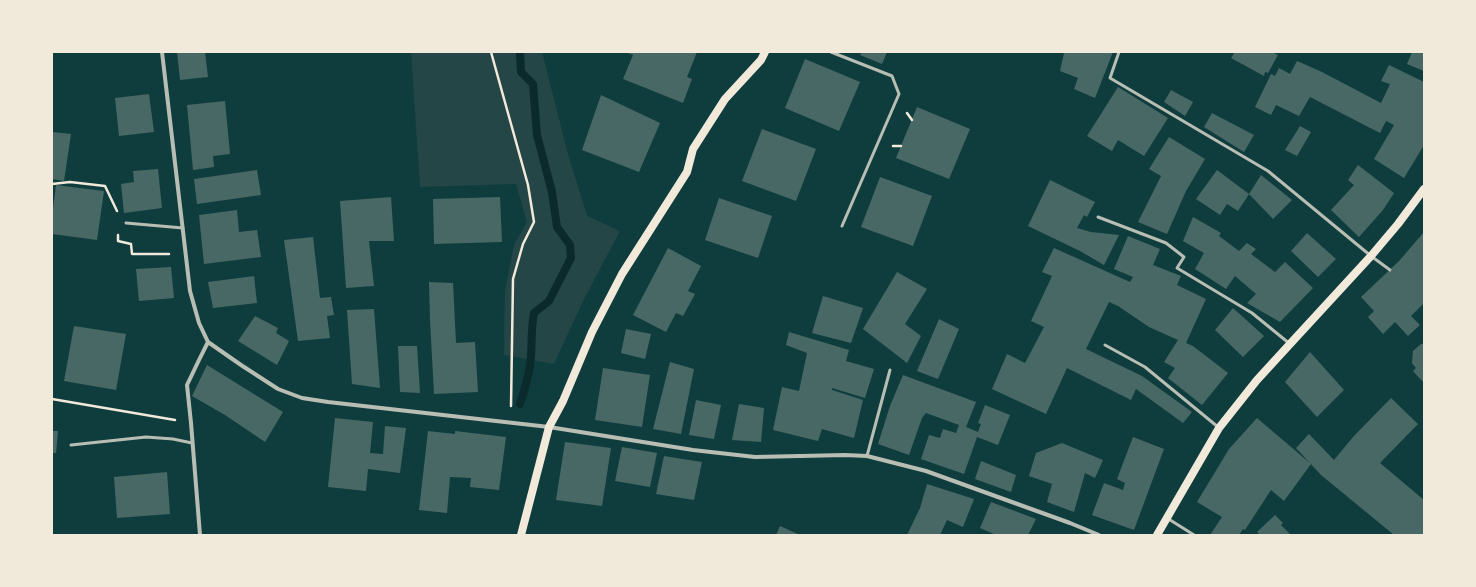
<!DOCTYPE html>
<html>
<head>
<meta charset="utf-8">
<style>
  body { margin:0 }
  #map { position:relative; width:1476px; height:587px; overflow:hidden; background:#0f3d3e; font-family:"DejaVu Sans",sans-serif }
  canvas { display:block }
  .frame { position:absolute; inset:0; border:53px solid #f1e9da; pointer-events:none }
</style>
</head>
<body>
<div id="map">
<canvas width="1476" height="587"></canvas>
<div class="frame"></div>
</div>
<script>
const g = document.querySelector('canvas').getContext('2d');
g.lineJoin = 'round';
function paint(path, color) {
  g.fillStyle = color;
  g.fill(path, 'evenodd');
}
function strokePath(path, color, width, dash) {
  g.strokeStyle = color;
  g.lineWidth = width;
  g.lineCap = dash ? 'butt' : 'round';
  g.setLineDash(dash || []);
  g.stroke(path);
}
paint(new Path2D(`
  M411,52H542L568,154L587,216L620,231L583,301L554,364L504,355L505,291L514,245L527,222L516,184L420,187Z`), '#244646');
strokePath(new Path2D(`
  M520,404C525,389 530,373 531,356C532,341 531,328 534,313L549,301L571,258L570,245L557,227L552,192L537,135L533,84L521,72L520,52`), '#0a2a2b', 8);
paint(new Path2D(`
  M177,52H205L208,77L180,80Z
  M625,52H697L687,77L692,79L683,103L623,79L633,55Z
  M862,52H887L882,64L860,55Z
  M1061,52H1113L1095,98L1074,89L1078,78L1060,71L1064,53Z
  M1235,52H1272L1278,55L1268,73L1265,72L1264,76L1231,58Z
  M1412,52H1424V71L1407,64Z
  M805,59L860,82L839,131L785,108Z
  M1297,61L1322,72L1381,103L1390,84L1381,81L1389,65L1424,82V145L1404,178L1374,159L1394,125L1386,121L1380,133L1310,97L1299,116L1276,105L1271,115L1255,107L1271,74L1275,76L1279,68L1290,74Z
  M1118,87L1168,118L1144,156L1118,140L1112,151L1087,136Z
  M1171,90L1193,102L1185,116L1164,102Z
  M149,94L154,132L119,136L115,98Z
  M601,95L660,123L639,172L582,150Z
  M225,101L230,154L213,156L214,167L193,170L187,105Z
  M917,107L970,129L949,179L896,158Z
  M1212,113L1254,135L1244,152L1204,127Z
  M1300,126L1311,132L1297,156L1285,150Z
  M762,129L816,149L796,201L742,181Z
  M52,132L71,134L64,181L52,179Z
  M1169,137L1205,159L1186,191L1167,234L1138,222L1161,176L1149,169Z
  M1358,165L1394,193L1383,210L1359,237L1331,210L1354,185L1348,180Z
  M158,169L162,208L124,213L121,184L134,182L133,171Z
  M257,170L261,195L197,204L194,179Z
  M1217,170L1249,194L1238,211L1227,204L1220,215L1196,199Z
  M1261,175L1292,200L1273,219L1249,194Z
  M880,177L932,196L913,246L861,227Z
  M1050,180L1095,202L1087,217L1084,215L1077,228L1091,232L1119,235L1104,265L1080,251L1028,226Z
  M56,185L104,191L97,240L52,234V216Z
  M391,197L394,241H369L374,286L346,288L340,201Z
  M500,197L502,242L434,244L433,199Z
  M719,198L772,216L758,258L705,240Z
  M237,210L239,232L257,230L261,257L204,264L199,215Z
  M1193,217L1221,233L1219,236L1239,251L1247,243L1256,249L1251,254L1275,272L1285,262L1313,288L1280,322L1247,303L1256,294L1235,276L1226,289L1195,269L1204,253L1183,241Z
  M1424,232V303L1411,316L1420,325L1408,336L1395,322L1383,334L1368,317L1374,311L1361,297L1399,261Z
  M1307,233L1336,259L1318,277L1291,251Z
  M1128,236L1160,249L1153,265L1181,276L1177,285L1206,299L1186,343L1193,346L1228,373L1202,405L1168,378L1175,368L1164,362L1178,340L1149,327L1118,306L1109,302L1086,349L1142,376L1192,412L1183,423L1136,389L1131,400L1067,368L1046,414L992,389L1007,354L1025,363L1044,327L1031,321L1052,276L1042,272L1054,248L1130,282L1133,277L1114,269Z
  M313,237L320,298L331,297L334,315L327,316L330,338L298,341L284,240Z
  M668,248L701,266L688,291L695,294L683,316L676,313L666,332L633,315Z
  M171,267L174,298L139,301L136,269Z
  M897,272L927,289L905,324L921,336L907,363L863,329Z
  M254,276L257,303L213,308L208,282Z
  M429,282L453,283L456,343L475,342L478,392L434,394L430,320Z
  M823,296L863,308L851,343L812,333Z
  M1233,308L1264,336L1243,357L1215,330Z
  M374,309L380,388L352,384L347,310Z
  M255,316L278,328L276,333L289,341L277,365L238,341Z
  M939,319L959,329L938,379L917,371Z
  M74,326L126,334L116,390L64,381Z
  M626,329L651,334L645,359L621,353Z
  M789,332L849,350L846,361L874,369L865,398L832,388V390L863,400L854,438L822,429L818,441L773,430L782,387L799,391L807,353L786,345Z
  M1421,344H1424V383L1413,371L1416,368L1412,363L1413,351Z
  M398,346H417L420,393L400,392Z
  M1310,352L1344,390L1317,417L1285,382Z
  M670,362L694,369L681,434L653,429Z
  M207,365L283,412L265,442L225,415L192,396Z
  M603,368L650,375L642,427L595,420Z
  M903,375L976,402L966,427L978,432L981,424L978,423L985,405L1010,415L998,445L977,437L964,474L921,459L929,435L940,438L943,429L956,433L959,425L926,413L922,418L909,455L878,444L890,406Z
  M1391,398L1418,424L1380,463L1424,500V535H1394L1321,475L1296,448L1309,434L1334,460L1353,437Z
  M696,400L721,405L714,439L689,435Z
  M739,404L764,408L761,442L732,440Z
  M335,418L373,422L370,453L383,454L385,426L406,428L400,473L368,469L366,491L328,487Z
  M1257,418L1311,464L1284,501L1271,490L1245,530L1243,529L1239,535H1210L1222,517L1197,502L1229,449Z
  M52,431H58L56,453H52Z
  M428,431L455,434V431L506,437L499,490L470,487L471,478L450,477L447,513L419,510Z
  M1133,437L1164,449L1134,530L1092,515L1104,483L1123,490L1125,483L1117,479Z
  M565,442L611,448L602,506L556,500Z
  M1062,443L1103,460L1095,478L1085,473L1074,512L1047,502L1052,484L1029,476L1036,453Z
  M622,447L657,453L650,487L615,481Z
  M664,456L702,462L694,500L656,494Z
  M981,461L1016,475L1011,492L975,479Z
  M167,472L170,514L117,518L114,477Z
  M927,484L974,499L963,527L947,520L940,535H907L920,508Z
  M991,502L1036,519L1028,535H996L980,528Z
  M1275,515L1283,523L1281,525L1291,535H1260L1257,532Z
  M780,526L800,535H776Z`), '#486865');
strokePath(new Path2D(`
  M491,52L528,185L534,222L523,244L513,279L511,406
  M907,113L912,120
  M893,146H901
  M52,184L70,182L105,186L117,211
  M118,235V241L131,244L132,254H169
  M52,399L175,420`), '#f1e9da', 2.5);
strokePath(new Path2D(`
  M831,52L892,76L899,94L842,226
  M1119,52L1110,78L1268,171L1371,256L1390,270
  M1098,217L1166,243L1184,257L1177,268L1252,313L1290,344
  M126,223L183,228
  M1105,345L1145,367L1218,427
  M71,445L146,437L173,439L192,443
  M867,456L890,370
  M1167,518L1194,535`), '#b8beb3', 3);
strokePath(new Path2D(`
  M162,52L190,291L199,323L208,342L241,365L278,389L302,398L328,402L549,427L693,450L755,457L845,455L867,456L926,471L1070,523L1099,535
  M200,535L191,423L187,385L199,360L208,342`), '#b8beb3', 4);
strokePath(new Path2D(`
  M521,535L549,427L563,401L592,332L622,274L687,172L693,149L725,99L761,60L765,52
  M1157,535L1219,428L1257,380L1290,344L1371,256L1398,224L1424,189`), '#f1e9da', 8);
</script>
</body>
</html>
